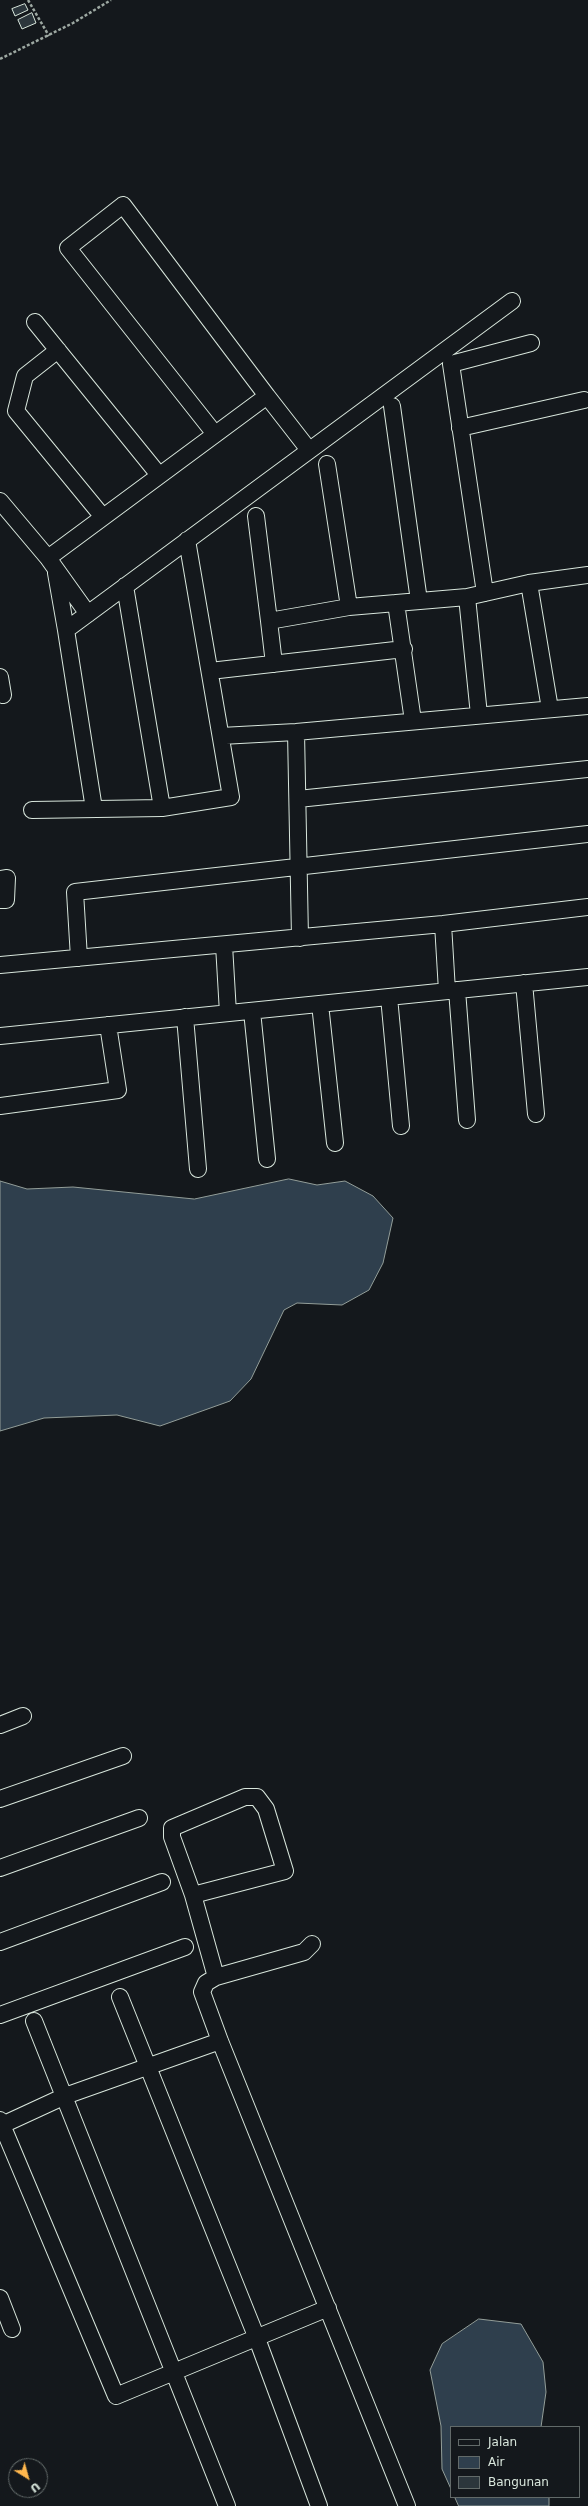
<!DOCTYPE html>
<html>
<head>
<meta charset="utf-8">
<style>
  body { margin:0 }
  #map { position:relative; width:588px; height:2506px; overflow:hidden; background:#14181c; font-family:"DejaVu Sans",sans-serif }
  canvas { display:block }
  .legend { position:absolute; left:450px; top:2426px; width:130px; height:72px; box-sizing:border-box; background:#14181c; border:1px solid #626a69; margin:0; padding:5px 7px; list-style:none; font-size:12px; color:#d8e6dc }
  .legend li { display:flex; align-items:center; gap:8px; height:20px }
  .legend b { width:20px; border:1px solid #626a69 }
  .north { position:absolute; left:8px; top:2458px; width:40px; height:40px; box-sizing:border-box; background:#14181c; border:1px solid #626a69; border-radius:50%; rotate:143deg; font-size:11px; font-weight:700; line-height:16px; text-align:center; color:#d8e6dc }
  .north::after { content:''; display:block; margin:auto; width:14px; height:18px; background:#ffb74d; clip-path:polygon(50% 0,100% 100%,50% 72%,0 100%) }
</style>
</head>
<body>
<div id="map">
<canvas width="588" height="2506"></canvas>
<ul class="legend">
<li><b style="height:5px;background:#14181c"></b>Jalan</li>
<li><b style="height:11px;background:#2f3f4d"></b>Air</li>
<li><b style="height:11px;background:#2c363c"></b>Bangunan</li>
</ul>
<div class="north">U</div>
</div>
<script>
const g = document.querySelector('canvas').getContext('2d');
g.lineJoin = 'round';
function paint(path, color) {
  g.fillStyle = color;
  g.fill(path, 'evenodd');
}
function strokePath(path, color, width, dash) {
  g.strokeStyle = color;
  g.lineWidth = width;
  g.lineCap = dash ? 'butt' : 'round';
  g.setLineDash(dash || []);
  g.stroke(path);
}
const water = new Path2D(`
  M289,1179L317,1185L345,1181L373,1196L393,1218L383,1263L369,1290L342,1305L297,1303L284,1310L251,1379L230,1401L160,1426L117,1415L44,1418L0,1431V1181L27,1189L73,1187L194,1199Z
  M479,2319L521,2324L543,2362L546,2392L541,2427H451V2489L442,2469L441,2426L430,2370L442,2344Z
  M455,2497H549V2506H459Z`);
paint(water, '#2f3f4d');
strokePath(water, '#939e99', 1);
const building = new Path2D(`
  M25,4L28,10L15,16L12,9Z
  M32,13L36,23L22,29L18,20Z`);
paint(building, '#2c363c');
strokePath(building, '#d8e6dc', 1);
const street = new Path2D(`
  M35,322L159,475
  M58,350L25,376L16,411L103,517
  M267,396L309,450
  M392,406L419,601
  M460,428L584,400
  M0,501L48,558L88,614
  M256,516L269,621
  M48,558L267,396L123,205L68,248L215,434
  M56,573L66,630
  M529,583L550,709
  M125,586L162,808
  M485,593L451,364L531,343
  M467,597L479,715
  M396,603L413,721
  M349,607L467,597L529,583L588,575
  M274,664L269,621L349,607L327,464
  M210,671L404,649
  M0,677L3,695
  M296,732L300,938
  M221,736L296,732L588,706
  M298,799L588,769
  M94,809L66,630L512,301
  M32,810L162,808L231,797L187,540
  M0,879L7,878L6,900H0
  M443,924L447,991
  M224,945L228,1013
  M79,958L75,892L588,834
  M0,965L443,924L588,907
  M524,983L536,1114
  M457,990L467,1120
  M389,997L401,1126
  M320,1004L335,1143
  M252,1011L267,1159
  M185,1017L198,1169
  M0,1036L588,977
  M0,1106L118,1090L108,1025
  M0,1725L23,1716
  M0,1799L123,1756
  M0,1868L139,1818
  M193,1895L285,1871L266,1809L257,1797H245L172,1828V1837L193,1895L216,1977
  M0,1942L162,1882
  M312,1944L304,1952L216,1977L206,1983L202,1992L220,2041L407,2506
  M120,1997L256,2336L319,2506
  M0,2015L185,1947
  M34,2021L227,2506
  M0,2120L116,2396L328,2308
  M0,2126L65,2096L220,2041
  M0,2298L12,2329`);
strokePath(street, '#d8e6dc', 18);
strokePath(new Path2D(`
  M28,0L49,36
  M0,59L73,23L111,0`), '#9da8a2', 2.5, [3, 2]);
strokePath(street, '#14181c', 16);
</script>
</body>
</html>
